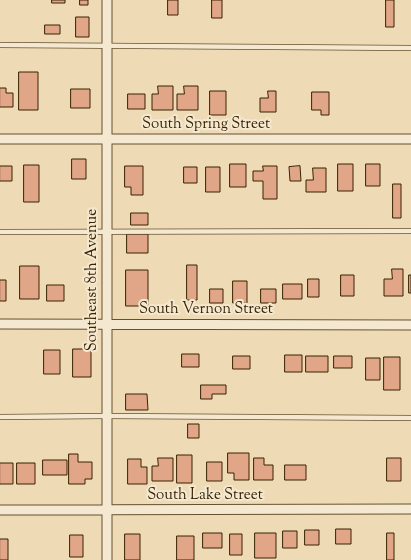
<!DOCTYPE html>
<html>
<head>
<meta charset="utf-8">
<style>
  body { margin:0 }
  canvas { display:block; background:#eedbb6 }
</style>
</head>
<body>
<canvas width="411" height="560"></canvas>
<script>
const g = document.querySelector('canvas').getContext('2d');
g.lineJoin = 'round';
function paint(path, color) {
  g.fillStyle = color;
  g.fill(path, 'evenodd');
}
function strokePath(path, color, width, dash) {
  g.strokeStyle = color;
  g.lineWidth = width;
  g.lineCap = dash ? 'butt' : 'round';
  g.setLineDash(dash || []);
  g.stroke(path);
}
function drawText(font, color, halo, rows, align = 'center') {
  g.font = font + ' "Sorts Mill Goudy",serif';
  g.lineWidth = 4;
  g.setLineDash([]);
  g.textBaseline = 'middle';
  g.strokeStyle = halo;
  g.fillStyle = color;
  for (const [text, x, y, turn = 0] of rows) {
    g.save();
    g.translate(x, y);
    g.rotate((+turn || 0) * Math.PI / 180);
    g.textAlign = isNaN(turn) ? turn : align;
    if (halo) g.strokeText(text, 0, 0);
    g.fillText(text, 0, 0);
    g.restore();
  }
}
const building = new Path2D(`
  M52,0H65V3H52Z
  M80,0H88V5H80Z
  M168,0H178V15H168Z
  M212,0H222V18H212Z
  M386,0H394V27H386Z
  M76,17H89V37H76Z
  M45,25H60V34H45Z
  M19,72H38V110H19Z
  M158,86H173V110H152V94H158Z
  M184,86H198V110H177V94H184Z
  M0,88H6V93H13V107H0Z
  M71,89H90V108H71Z
  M210,91H226V115H210Z
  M268,91H276V112H260V98H268Z
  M312,92H329V115H321V110H312Z
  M128,94H145V109H128Z
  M72,159H86V179H72Z
  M230,164H246V187H230Z
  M338,164H353V191H338Z
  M366,164H380V186H366Z
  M24,165H39V202H24Z
  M0,166H12V181H0Z
  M125,166H143V195H131V187H125Z
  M263,166H277V199H263V181H253V171H263Z
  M300,166L301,181H290L289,167Z
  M184,167H197V183H184Z
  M206,167H220V192H206Z
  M313,168H326V192H306V180H313Z
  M393,184H401V218H393Z
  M131,213H148V225H131Z
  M127,234H148V253H127Z
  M187,265H197V300H187Z
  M20,266H39V299H20Z
  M392,269H403V296H384V279H392Z
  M126,270H148V306H126Z
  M341,275H354V296H341Z
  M409,275H411V293H409Z
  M308,279H319V297H308Z
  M0,280H6V301H0Z
  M233,281H247V303H233Z
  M283,284H302V299H283Z
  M47,285H64V301H47Z
  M210,289H223V303H210Z
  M261,289H276V303H261Z
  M73,349H91V377H73Z
  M44,350H60V374H44Z
  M182,354H199V367H182Z
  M285,355H302V372H285Z
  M233,356H250V369H233Z
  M306,356H328V372H306Z
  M334,356H352V368H334Z
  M384,357H400V390H384Z
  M366,358H380V380H366Z
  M201,385H226V394H212V399H201Z
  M126,394H147L148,410H126Z
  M188,424H199V438H188Z
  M228,453H249V480H234V473H228Z
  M69,454H78V462H92V479H85V484H69Z
  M177,455H192V483H177Z
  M158,458H173V481H152V466H158Z
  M254,458H264V465H273V480H254Z
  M387,458H401V481H387Z
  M128,459H141V467H147V484H128Z
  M43,460H67V475H43Z
  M207,462H222V481H207Z
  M0,463H13V484H0Z
  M17,463H35V484H17Z
  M285,465H306V480H285Z
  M336,529H351V544H336Z
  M305,530H319V545H305Z
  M283,531H297V548H283Z
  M203,533H222V548H203Z
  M255,533H276V558H255Z
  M387,533H394V560H387Z
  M125,534H140V560H125Z
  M230,534H242V555H230Z
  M70,535H83V557H70Z
  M177,536H194V560H177Z
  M0,539H8V560H0Z`);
paint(building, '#e1a588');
strokePath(building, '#392302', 1);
const service = new Path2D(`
  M0,45L411,48
  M0,232L411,231
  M0,417L107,416L411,418`);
const minor = new Path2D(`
  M107,0V560
  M0,139H411
  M0,324L411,325
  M0,510L411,509`);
strokePath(service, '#66512f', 6);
strokePath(minor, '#66512f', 11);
strokePath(service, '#f4e8d0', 4.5);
strokePath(minor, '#f4e8d0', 9);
drawText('15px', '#392302', '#f4e8d0', [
  ["South Spring Street",206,125],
  ["Southeast 8th Avenue",93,280,-90],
  ["South Vernon Street",206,310],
  ["South Lake Street",205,496]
]);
</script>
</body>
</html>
